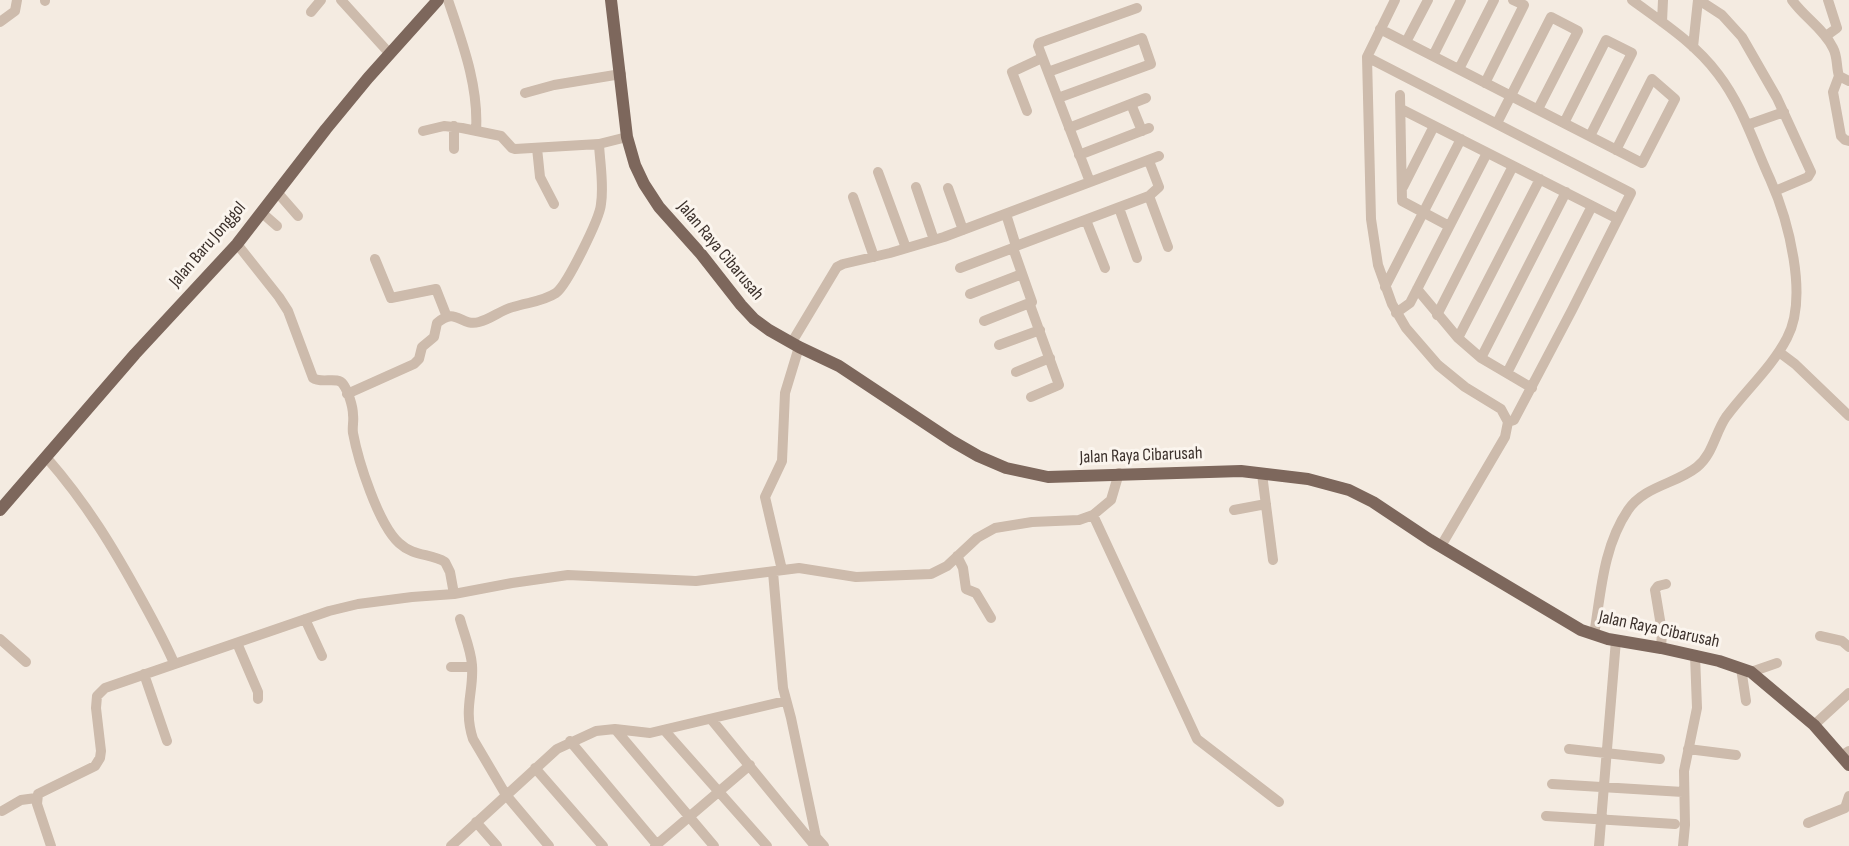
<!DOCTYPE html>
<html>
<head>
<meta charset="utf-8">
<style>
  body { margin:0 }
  canvas { display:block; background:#f4ebe1 }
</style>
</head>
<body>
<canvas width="1849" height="846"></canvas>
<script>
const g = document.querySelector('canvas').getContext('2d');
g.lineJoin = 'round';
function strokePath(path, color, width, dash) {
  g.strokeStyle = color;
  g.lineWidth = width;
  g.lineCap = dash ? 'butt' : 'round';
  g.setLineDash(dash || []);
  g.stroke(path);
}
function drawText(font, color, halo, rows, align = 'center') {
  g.font = font + ' "Sofia Sans Condensed",sans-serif';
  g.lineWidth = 6;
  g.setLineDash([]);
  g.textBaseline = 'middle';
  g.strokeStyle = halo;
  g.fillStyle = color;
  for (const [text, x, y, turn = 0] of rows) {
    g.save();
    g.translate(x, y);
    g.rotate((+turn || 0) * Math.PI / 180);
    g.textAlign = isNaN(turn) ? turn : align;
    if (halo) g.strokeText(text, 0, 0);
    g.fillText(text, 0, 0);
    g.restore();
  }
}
strokePath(new Path2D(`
  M45,0V1
  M341,0L390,54
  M448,0C462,42 479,86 476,131
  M1395,0L1367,57L1371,219L1378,265L1392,304L1406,328L1438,365L1465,387L1501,409L1508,422L1505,437L1441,546
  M1699,0L1722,15L1742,37L1777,98L1811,172L1808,177L1775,191
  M1792,0C1804,17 1824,29 1833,48C1838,57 1836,67 1839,76L1849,81
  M311,12L321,0
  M0,22L15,11L17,0
  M1662,22L1663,0
  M1380,29C1467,74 1555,118 1642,163L1675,99L1652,79L1616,150
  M1826,36L1837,28L1828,0
  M1406,42L1428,0
  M1693,47L1698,0
  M1433,56L1461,0
  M1367,57L1631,193L1572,310L1514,420L1508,422
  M1459,69L1494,0
  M1048,72L1142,38L1151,64L1058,98
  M1839,76L1833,92L1841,136L1845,140L1849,141
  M1485,83L1524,5L1513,0
  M525,93L554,85L621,74
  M1400,95L1402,201L1449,226
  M1131,104L1142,131
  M1401,109L1618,219
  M1027,111L1012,72L1042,58
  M1497,123L1551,17L1578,31L1538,109
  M1564,123L1606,40L1632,53L1590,136
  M1747,125L1784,112
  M1069,128L1146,98
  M423,131L444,126L462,128L501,136L512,148L515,149L599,144L627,137
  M537,148L540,177L554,204
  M454,149V126
  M1079,155L1149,128
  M878,172L906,248
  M1090,182L1038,46L1039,43L1137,8
  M916,187L934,240
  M1403,187L1434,126
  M948,188L963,230
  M277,192L298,216
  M1149,196L1168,247
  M853,197L874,257
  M1119,208L1137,258
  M261,212L277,226
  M1006,214L1016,246L1013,248L1032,302L1030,305L1059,385L1031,397
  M1086,220L1105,268
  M237,244L279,297L288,311L313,378C321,384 338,376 343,384C348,391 353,406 353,415C354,421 352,427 353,433C358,460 378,524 399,543C414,557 430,553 445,562L450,572L454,594
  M1016,246L1149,196L1159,187L1149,161
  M375,259L391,298L436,289L447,317
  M960,268L1013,248
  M1385,287L1461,139
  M1417,289L1458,338L1481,358L1532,388
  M970,294L1022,274
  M1396,313L1410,303L1487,153
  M1437,315L1513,166
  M984,321L1032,302
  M1458,338L1540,179
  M792,342L837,267L843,264L890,253L944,237L1159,156
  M999,345L1040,330
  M1779,352L1795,364L1849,416
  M1481,358L1566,192
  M1016,372L1050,358
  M1507,373L1592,206
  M347,394L414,364L419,359L422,347L434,337L437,323C457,306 460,327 479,322C491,319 501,310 513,307C528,302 542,302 556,293C567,285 600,218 601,204C604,184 600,164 599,144
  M46,457C87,504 113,547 143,602C154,622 165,642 174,663
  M1262,474L1273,560
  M1234,510L1266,504
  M1093,515L1197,739L1279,802
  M957,556L963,568L966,589L976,593L991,618
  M782,570L765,497L782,461L785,393L799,347
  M773,572L783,688L791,718L816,837L824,846
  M305,619L322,656
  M460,619C464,634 471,650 472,665C474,692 463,708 473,739L506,795L549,846
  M1594,635C1601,592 1603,547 1628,510C1644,486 1676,484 1697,467C1713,454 1715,433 1726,417C1746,390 1772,367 1787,338C1809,297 1788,219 1770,179C1754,144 1742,105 1718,74C1695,43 1662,22 1632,0
  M1820,636L1842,641L1849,647
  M0,639L26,662
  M237,643L258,692V699
  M1661,648L1662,632L1655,590L1658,586L1666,584
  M451,667H472
  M1741,668L1746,701
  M1751,672L1777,663
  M144,674L167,741
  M711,719L815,846
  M1814,725L1849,693
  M615,729L714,846
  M665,731L767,846
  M570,741L658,846
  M1569,749L1660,759
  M1688,749L1736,755
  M1841,756L1849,751
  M535,768L603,846
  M1552,784L1683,792
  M2,811L21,800L36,798
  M1546,816L1675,824
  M476,822L497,846
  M1808,823L1845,808L1849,796
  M51,846L37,804L38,794L95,766L100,758L101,751L96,708L97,696L105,688L329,611L358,604L412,597L454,594L512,583L568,575L696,581L799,568L856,577L931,574L947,566L977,538L995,528L1032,522L1079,520L1093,515L1111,500L1119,473
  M451,846L557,749L596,731L615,729L650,733L785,701
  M655,846L750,765
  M1599,846L1616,640
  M1683,846L1685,825L1684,771L1697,708L1695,655`), '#cdbbac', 10);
strokePath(new Path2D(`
  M611,0L627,137L635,165L644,184L659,207L701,254L741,305L754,319L769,330L799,347L839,366L952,441L978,456L1006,468L1048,477L1241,471L1308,479L1349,490L1373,502L1430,540L1581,630L1608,639L1661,648L1719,661L1751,672L1814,725L1849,765
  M0,510L135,354L237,244L326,129L368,78L438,0`), '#7d675c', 12);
drawText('18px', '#3b302b', '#fbf5ee', [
  ["Jalan Baru Jonggol",208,245,-49],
  ["Jalan Raya Cibarusah",720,251,50],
  ["Jalan Raya Cibarusah",1141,456,-2],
  ["Jalan Raya Cibarusah",1659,630,12]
]);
</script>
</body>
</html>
